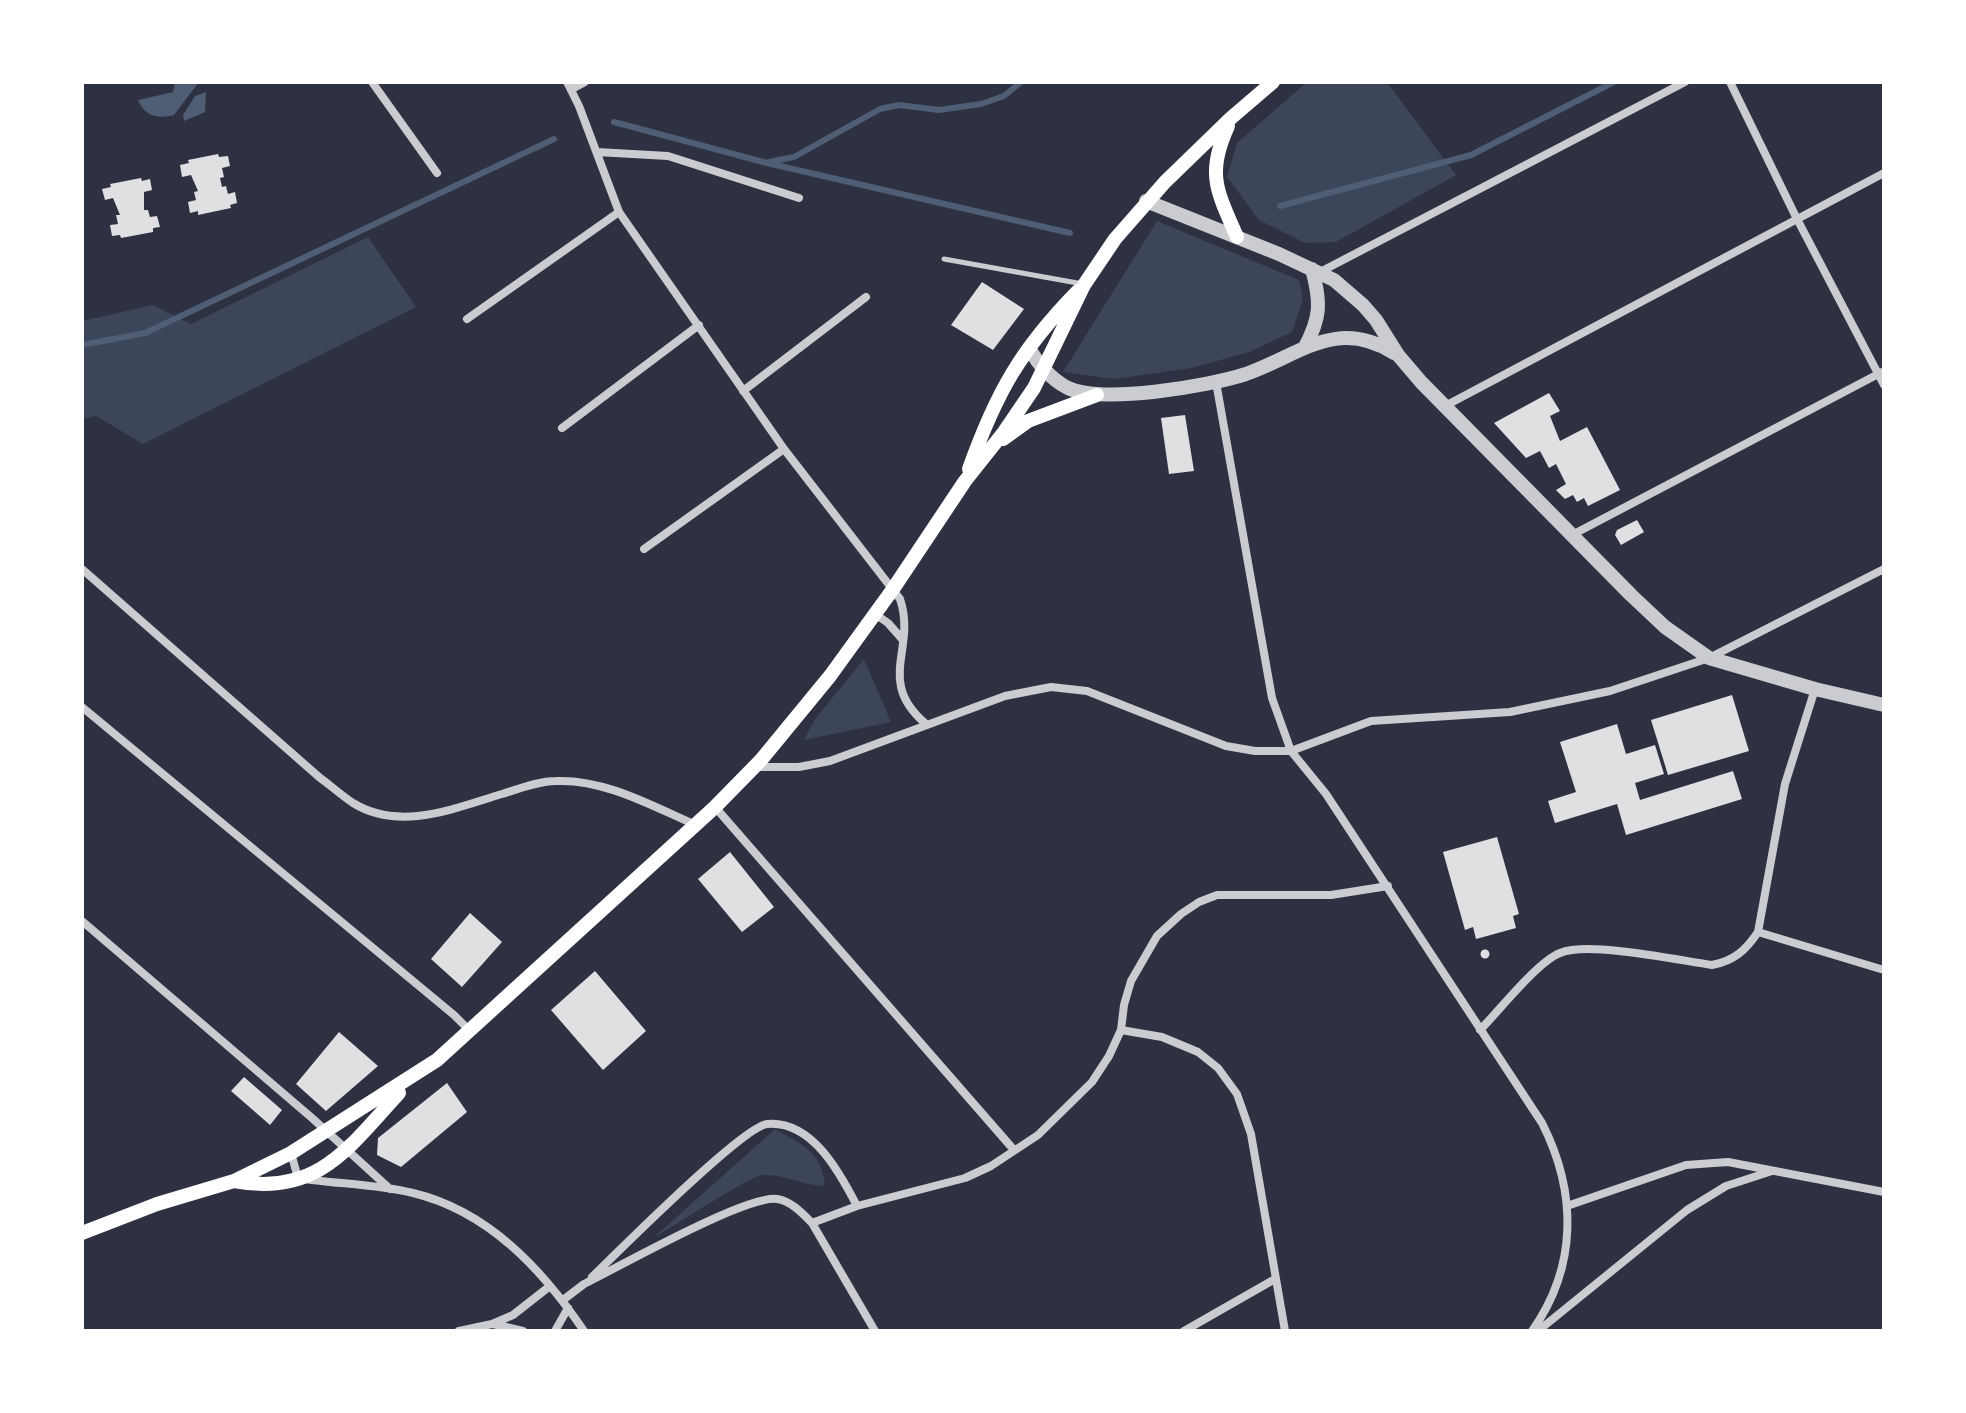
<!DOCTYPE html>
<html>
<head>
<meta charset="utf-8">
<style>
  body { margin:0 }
  #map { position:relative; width:1966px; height:1413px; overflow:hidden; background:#2d3142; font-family:"Fira Sans",sans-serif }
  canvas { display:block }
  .frame { position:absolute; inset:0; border:84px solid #fff; pointer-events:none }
</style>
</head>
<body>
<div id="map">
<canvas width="1966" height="1413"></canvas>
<div class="frame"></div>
</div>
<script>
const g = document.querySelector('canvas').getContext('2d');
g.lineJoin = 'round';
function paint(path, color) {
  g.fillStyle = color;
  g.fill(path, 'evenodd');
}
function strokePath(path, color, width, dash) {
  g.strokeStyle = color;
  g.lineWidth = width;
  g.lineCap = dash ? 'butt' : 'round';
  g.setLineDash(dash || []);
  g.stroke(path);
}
paint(new Path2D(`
  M1307,82H1387L1456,175L1336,242L1305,243L1259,220L1227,177L1237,143Z
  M1157,221L1299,280L1303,299L1292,332L1249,352L1192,368L1114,379L1063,372Z
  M368,237L416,307L143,444L96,416L82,419V321L153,305L191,324Z
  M864,659L891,722L804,740L815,719Z
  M775,1129C801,1144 823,1152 825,1186C802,1186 787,1174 763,1175C748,1177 671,1228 652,1239Z`), '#3c4559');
paint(new Path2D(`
  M175,82H199L174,115C158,119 145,117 138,100L173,92Z
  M206,92L205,112L184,121L183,115L195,96Z`), '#4f5d75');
strokePath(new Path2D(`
  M614,122L767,163L1070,233
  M769,162L794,157L880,109L899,105L939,110L981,104L1004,96L1021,82
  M1280,206L1471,155L1614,82
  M82,345L145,333L554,139`), '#4f5d75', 6);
paint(new Path2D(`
  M218,154L219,157L228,156L230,166L222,168L224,177L220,178L222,187L226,186L228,194L235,192L237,203L230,205L231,208L198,215V211L190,213L188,202L196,200L194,192L198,191L191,175L182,177L180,165L189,163L188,160Z
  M141,178L142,181L150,179L152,190L144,192V210H148L150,217L157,216L160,227L153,228V232L121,238L120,235L112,236L110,225L118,224L116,215H120L113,198L105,200L102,189L111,187L110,184Z
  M982,282L1024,309L993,350L951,325Z
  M1549,393L1560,411L1550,416L1560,441L1587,427L1620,490L1588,506L1584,498L1577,502L1573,495L1565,499L1556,490L1566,484L1556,464L1549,468L1540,451L1526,458L1494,423Z
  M1185,415L1194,471L1169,474L1161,418Z
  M1637,520L1644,532L1621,545L1615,535L1617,530Z
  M1732,695L1749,751L1668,775L1651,720Z
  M1617,724L1626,754L1655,745L1664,774L1635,783L1640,800L1733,771L1742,799L1626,835L1617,804L1555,823L1548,801L1576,792L1560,742Z
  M1497,837L1519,914L1513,916L1516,928L1476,939L1473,927L1465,930L1443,852Z
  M730,852L774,907L742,932L698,879Z
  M470,913L502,942L462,987L431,959Z
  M1480.5 954a4.5 4.5 0 1 1 9 0a4.5 4.5 0 1 1-9 0Z
  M595,971L646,1031L603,1070L551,1010Z
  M339,1032L378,1066L326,1111L296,1084Z
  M244,1077L282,1110L270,1125L231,1091Z
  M447,1083L467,1112L401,1167L377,1155L378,1138Z`), '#e0e0e3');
strokePath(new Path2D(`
  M944,259L1083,284`), '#caccd0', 5);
strokePath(new Path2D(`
  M372,82L437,173
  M567,82L579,106L619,212L784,449L900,599C917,649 875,681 926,724
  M1730,82L1796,217L1884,385
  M572,89L585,82
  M597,152L668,156L799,198
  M1320,272L1685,82
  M467,319L619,212
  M1216,382L1272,698L1291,751L1326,794L1542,1123C1577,1192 1578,1266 1532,1331
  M743,391L866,297
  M1445,406L1884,173
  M562,428L699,325
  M1572,535L1884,371
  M644,549L784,449
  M82,569L319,777C330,785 341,795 353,803C400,832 455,808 502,794C519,789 538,781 556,781C605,779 652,806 696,825
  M875,614L888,623L903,640
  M82,707L454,1015L469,1030
  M755,767H799L830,761L1005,696L1051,687L1087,691L1226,746L1255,751H1291L1371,721L1510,712L1610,691L1709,658L1884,569
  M715,807L1014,1150
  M82,921L312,1118L390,1189
  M1758,932L1884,970
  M1121,1030L1162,1037L1198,1052L1218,1068L1237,1094L1251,1134L1285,1331
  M1480,1030C1499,1011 1537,962 1560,953C1589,941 1677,960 1712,965C1734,961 1746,950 1758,932L1785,784L1815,689
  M291,1153L298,1178C335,1184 375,1184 413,1193C488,1211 542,1269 584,1331
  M1567,1206L1686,1165L1728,1162L1884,1192
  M812,1223L857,1206L965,1178L991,1166L1038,1135L1092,1082L1109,1056L1121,1030L1124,1005L1131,981L1157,936L1181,914L1199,902L1217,895H1331L1388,886
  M592,1277C618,1252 742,1127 767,1124C812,1120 840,1173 857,1206
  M563,1300L584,1284C619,1267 746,1195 777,1199C791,1201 802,1213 812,1223L875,1331
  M493,1324L523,1331
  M459,1331L492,1324L513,1315L550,1286
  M555,1331L568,1308
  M1184,1331L1275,1279
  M1538,1331L1687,1210L1726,1186L1772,1171`), '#caccd0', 8);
strokePath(new Path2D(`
  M1146,201L1279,254L1334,280L1363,305L1376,320L1398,355L1421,382L1631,595L1665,627L1709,658L1815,689L1884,705
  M1305,347C1321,317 1321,302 1312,269
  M1029,348C1038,364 1050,378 1066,387C1100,405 1209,386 1246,374C1300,355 1336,317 1394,353`), '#caccd0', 14);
strokePath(new Path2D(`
  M1228,126C1206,174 1217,191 1237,237
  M1003,439L1028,421L1097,395
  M969,469C996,393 1021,349 1078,291
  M234,1181C318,1197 349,1147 399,1093
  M82,1233L157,1204L234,1181L291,1153L437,1060L715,807L761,760L830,676L893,589L965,481L1004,432L1034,388L1084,285L1115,239L1165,182L1231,118L1273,82`), '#fff', 14);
</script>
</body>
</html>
